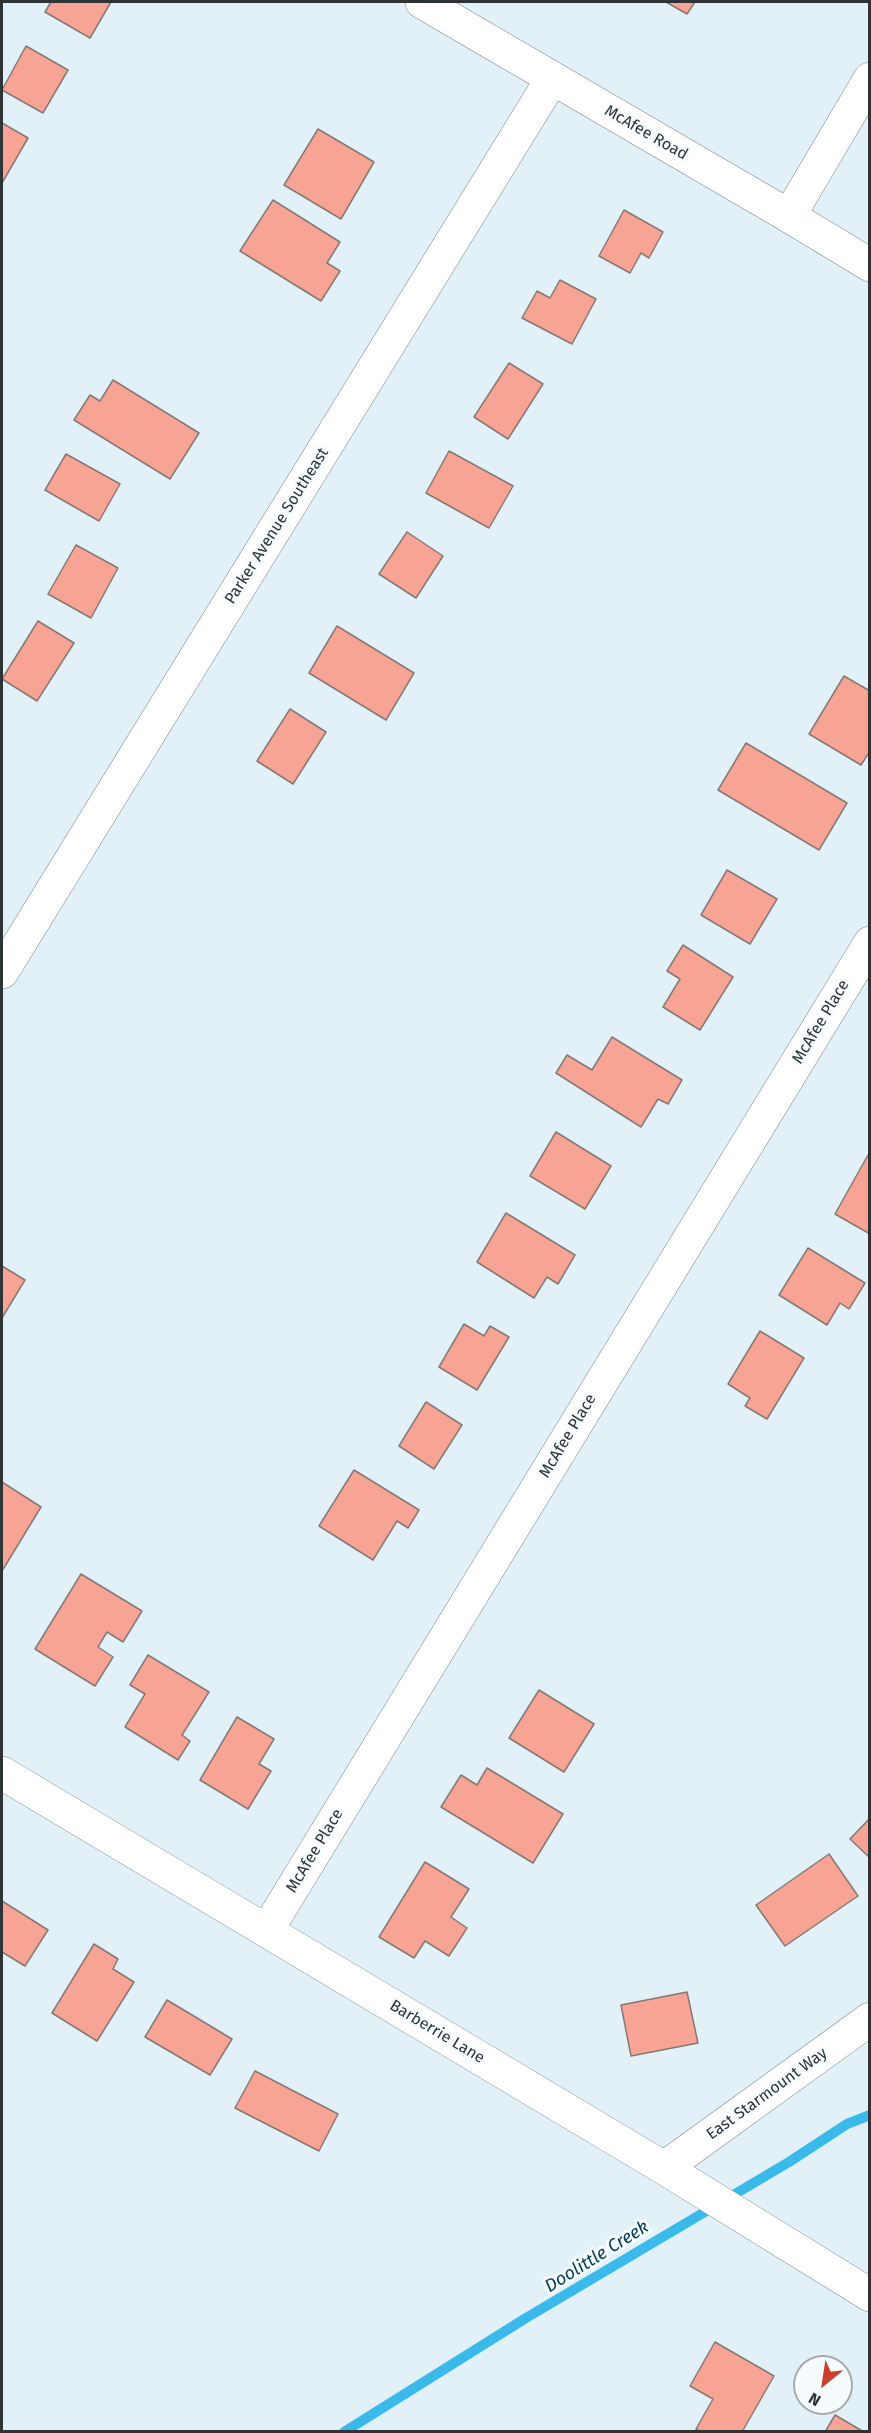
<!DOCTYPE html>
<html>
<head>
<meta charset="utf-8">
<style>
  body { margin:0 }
  #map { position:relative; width:871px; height:2433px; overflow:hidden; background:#e2f0f7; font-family:"Fira Sans",sans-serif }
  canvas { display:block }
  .frame { position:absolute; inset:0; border:3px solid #2e3436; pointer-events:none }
  .north { position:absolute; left:793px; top:2355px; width:60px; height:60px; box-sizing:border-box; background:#f6fcfe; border:2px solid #a6acae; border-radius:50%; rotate:210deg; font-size:16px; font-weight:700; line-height:24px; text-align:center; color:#2e3436 }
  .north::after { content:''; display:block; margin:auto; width:21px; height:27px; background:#cb3f2c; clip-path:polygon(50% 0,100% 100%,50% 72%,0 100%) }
</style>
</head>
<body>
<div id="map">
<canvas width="871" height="2433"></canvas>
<div class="frame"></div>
<div class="north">N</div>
</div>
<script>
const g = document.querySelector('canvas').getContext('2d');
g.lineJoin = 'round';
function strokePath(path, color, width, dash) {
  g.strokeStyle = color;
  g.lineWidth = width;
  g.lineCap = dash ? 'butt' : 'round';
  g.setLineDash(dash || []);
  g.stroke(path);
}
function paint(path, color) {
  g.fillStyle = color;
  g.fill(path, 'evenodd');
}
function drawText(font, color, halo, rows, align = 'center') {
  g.font = font + ' "Fira Sans",sans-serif';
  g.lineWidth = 6;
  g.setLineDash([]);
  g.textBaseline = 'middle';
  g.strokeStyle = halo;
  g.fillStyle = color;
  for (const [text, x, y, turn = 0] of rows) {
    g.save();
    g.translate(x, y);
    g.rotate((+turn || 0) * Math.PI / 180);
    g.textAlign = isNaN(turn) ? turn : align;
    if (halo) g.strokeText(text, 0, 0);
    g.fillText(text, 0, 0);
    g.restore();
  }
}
strokePath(new Path2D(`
  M344,2432L526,2318L789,2162L847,2124L870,2115`), '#3abaeb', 10);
const building = new Path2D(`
  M51,2H111L90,38L45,12Z
  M666,2H695L687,14Z
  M26,46L68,70L43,113L2,90Z
  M2,123L28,138L2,183Z
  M318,129L374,162L341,219L284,185Z
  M273,200L340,242L327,263L340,271L321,301L240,251Z
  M624,210L663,232L649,258L641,253L630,273L599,256Z
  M560,280L596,299L572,344L522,318L537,291L550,298Z
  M509,363L543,384L508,439L474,417Z
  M113,380L199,433L170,479L74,420L90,395L100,401Z
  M449,451L513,486L489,528L426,493Z
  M66,454L120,484L99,521L45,490Z
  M407,532L443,556L416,598L379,574Z
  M76,545L118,568L91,618L48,594Z
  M38,621L74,643L37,701L2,679Z
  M337,626L414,673L386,720L309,673Z
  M844,676L870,691V751L861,765L809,734Z
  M290,709L326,732L293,784L257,761Z
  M746,743L847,803L819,850L718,790Z
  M727,870L777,899L750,944L701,915Z
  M683,945L733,977L700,1030L663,1007L680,979L667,971Z
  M612,1037L682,1080L668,1104L658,1099L641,1127L556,1073L567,1055L592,1070Z
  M556,1132L611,1166L585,1209L530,1176Z
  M868,1155L870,1156V1234L835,1214Z
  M506,1213L575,1255L558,1284L547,1277L534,1298L477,1262Z
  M808,1248L865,1283L849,1309L840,1303L827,1325L779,1295Z
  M2,1266L25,1280L2,1318Z
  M464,1324L484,1336L490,1326L509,1337L477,1390L439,1367Z
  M760,1331L804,1358L767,1419L745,1406L750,1398L728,1384Z
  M426,1402L462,1425L434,1469L399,1446Z
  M354,1470L419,1510L408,1528L397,1521L373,1560L319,1526Z
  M2,1482L41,1507L2,1571Z
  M81,1574L142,1611L123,1642L107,1632L98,1647L113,1657L95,1686L35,1649Z
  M148,1655L209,1692L182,1735L190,1741L178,1760L125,1727L145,1694L130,1685Z
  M539,1690L594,1724L564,1772L509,1738Z
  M237,1717L274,1739L259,1764L271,1771L248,1809L200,1780Z
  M487,1768L563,1814L533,1863L441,1807L461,1775L477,1785Z
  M870,1818V1858L850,1839Z
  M829,1854L858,1896L785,1946L756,1905Z
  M425,1862L469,1889L451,1917L467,1928L449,1956L425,1941L414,1958L379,1937Z
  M2,1901L48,1930L25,1966L2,1952Z
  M94,1944L118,1959L113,1969L134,1982L97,2041L52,2013Z
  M687,1992L698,2043L631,2056L621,2005Z
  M167,2000L232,2039L210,2075L145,2037Z
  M255,2071L338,2114L319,2151L235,2108Z
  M715,2342L774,2376L742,2432H701L696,2429L713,2399L690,2386Z
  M835,2415L864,2432H825Z`);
paint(building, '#f8a494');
strokePath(building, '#867875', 1.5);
const minor = new Path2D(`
  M789,216L870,79
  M2,972L552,79
  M2,1773L664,2168L870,2295
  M267,1930L870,943
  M664,2168L870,2019`);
const tertiary = new Path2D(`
  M422,2L789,216L870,265`);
strokePath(minor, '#7a878d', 34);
strokePath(tertiary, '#7a878d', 34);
strokePath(minor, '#fff', 33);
strokePath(tertiary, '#fff', 33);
drawText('16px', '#2e3436', '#f6fcfe', [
  ["McAfee Road",646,133,30],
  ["Parker Avenue Southeast",277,526,-58],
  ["McAfee Place",821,1022,-59],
  ["McAfee Place",568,1436,-59],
  ["McAfee Place",315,1851,-59],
  ["Barberrie Lane",437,2032,31],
  ["East Starmount Way",767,2094,-36]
]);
drawText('italic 18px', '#023b4f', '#f6fcfe', [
  ["Doolittle Creek",597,2257,-32]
]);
</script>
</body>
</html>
